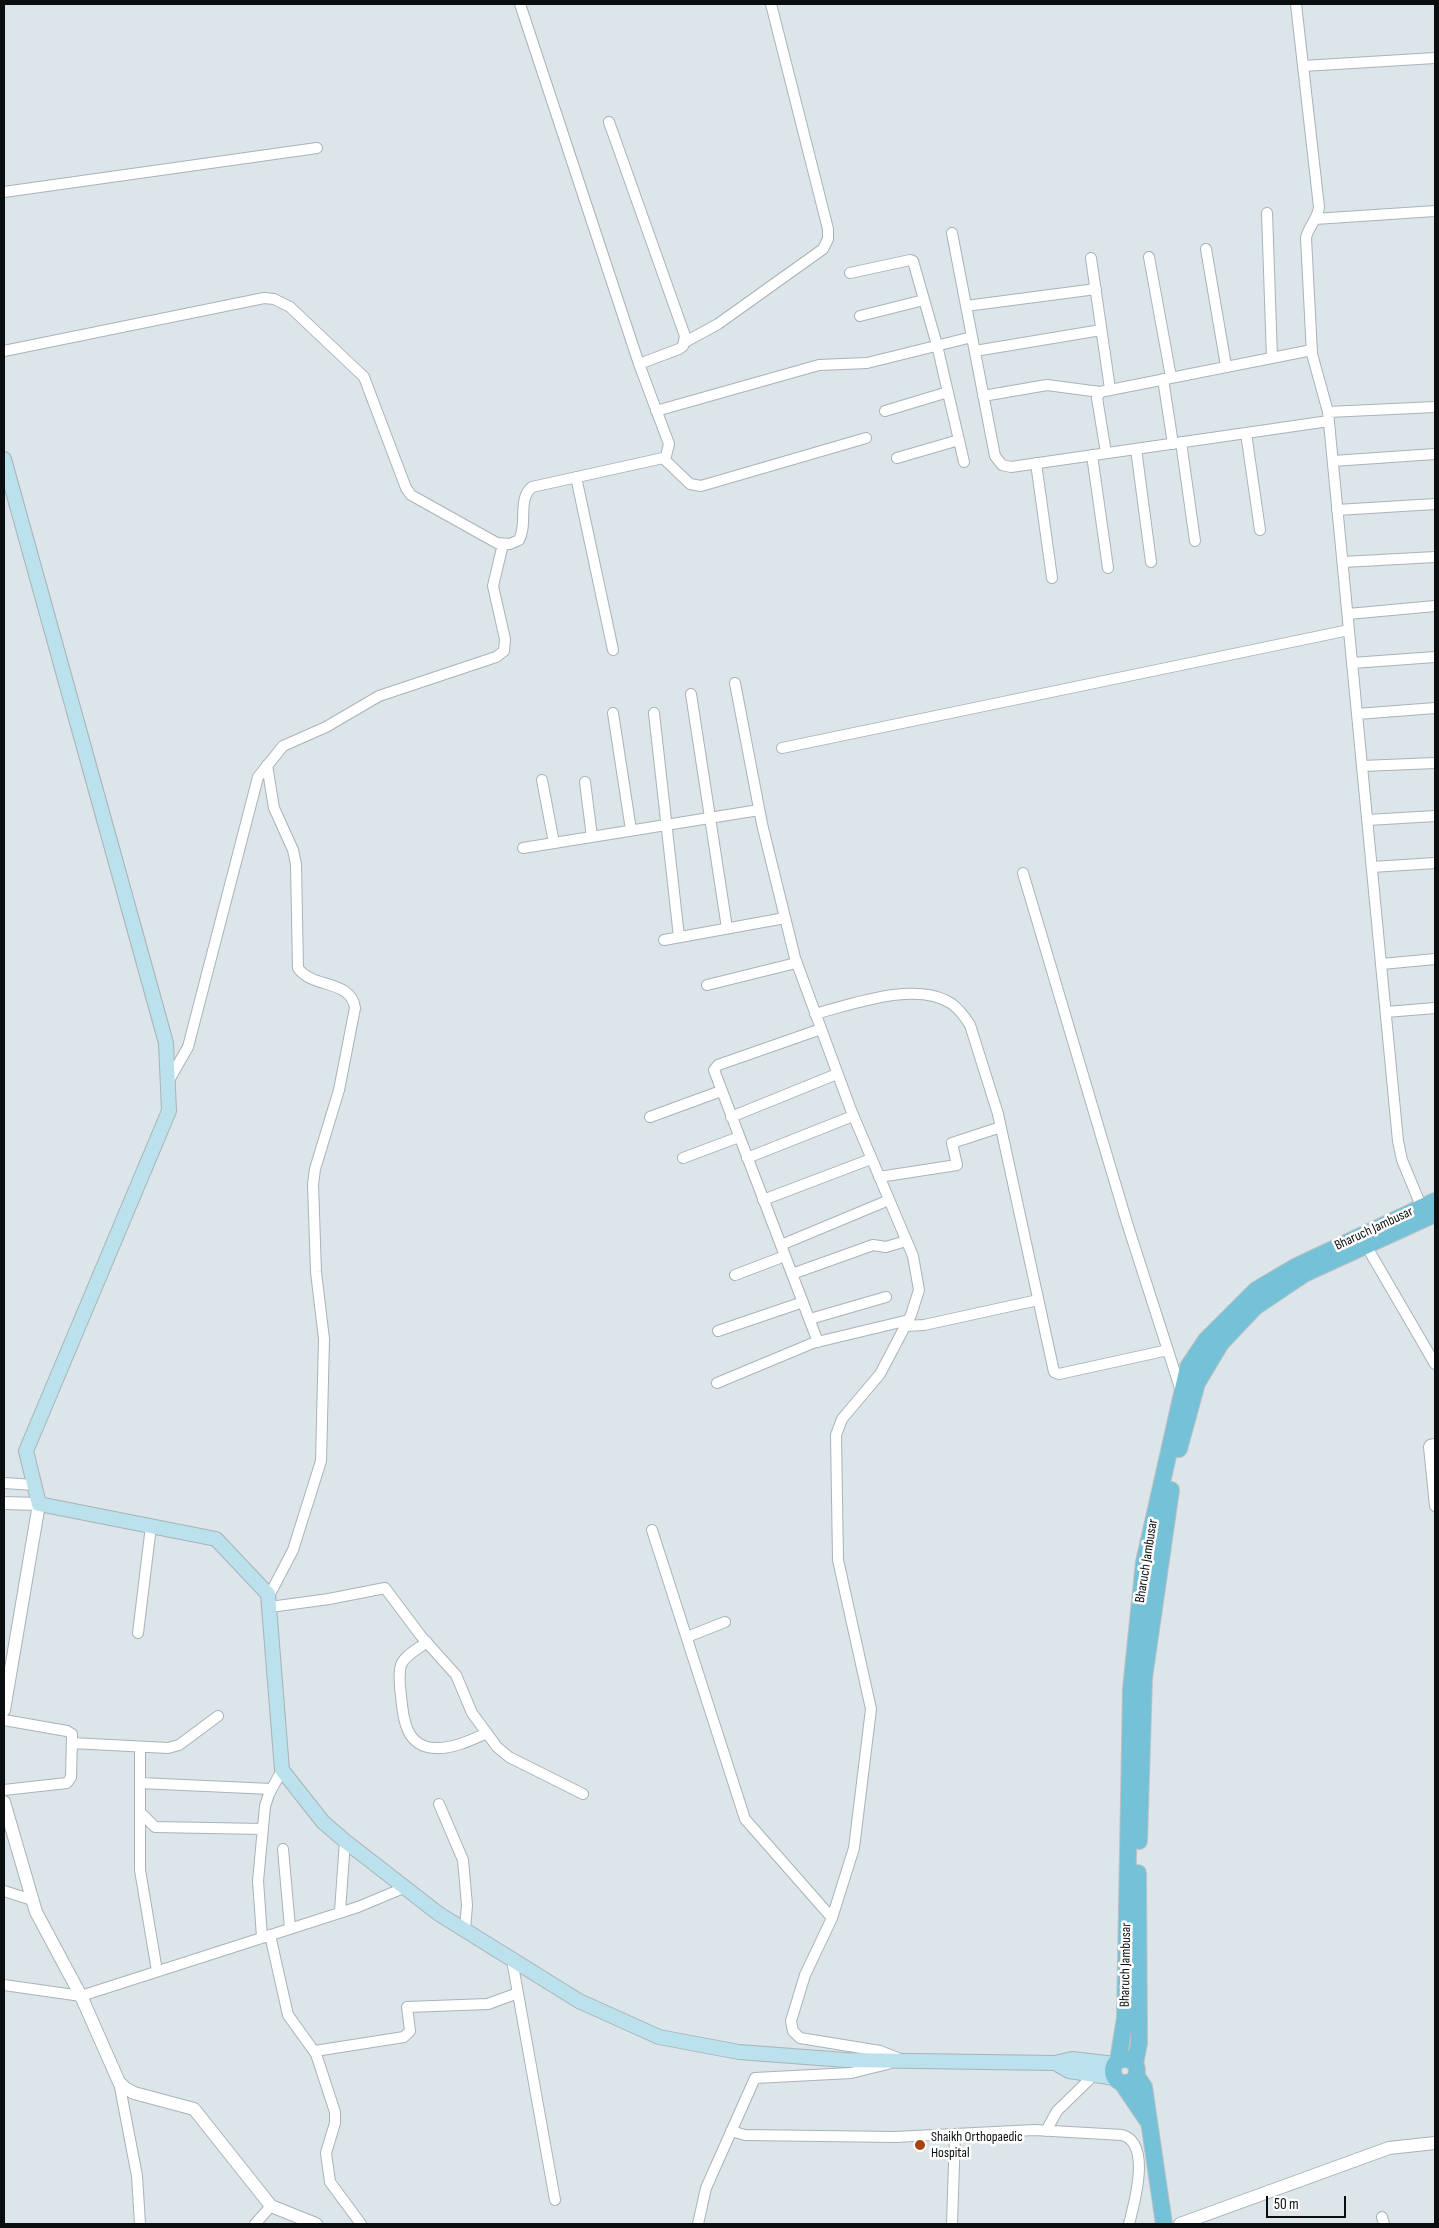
<!DOCTYPE html>
<html>
<head>
<meta charset="utf-8">
<style>
  body { margin:0 }
  #map { position:relative; width:1439px; height:2228px; overflow:hidden; background:#dbe5ea; font-family:"Sofia Sans Condensed",sans-serif }
  canvas { display:block }
  .frame { position:absolute; inset:0; border:5px solid #0a0e0f; pointer-events:none }
  .scale { position:absolute; left:1266px; top:2196px; width:80px; height:22px; box-sizing:border-box; border:2px solid #0a0e0f; border-top:0; padding-left:6px; font-size:15px; line-height:18px; white-space:nowrap; color:#0a0e0f; -webkit-text-stroke:4px #fff; paint-order:stroke }
</style>
</head>
<body>
<div id="map">
<canvas width="1439" height="2228"></canvas>
<div class="frame"></div>
<div class="scale">50 m</div>
</div>
<script>
const g = document.querySelector('canvas').getContext('2d');
g.lineJoin = 'round';
function strokePath(path, color, width, dash) {
  g.strokeStyle = color;
  g.lineWidth = width;
  g.lineCap = dash ? 'butt' : 'round';
  g.setLineDash(dash || []);
  g.stroke(path);
}
function drawText(font, color, halo, rows, align = 'center') {
  g.font = font + ' "Sofia Sans Condensed",sans-serif';
  g.lineWidth = 5;
  g.setLineDash([]);
  g.textBaseline = 'middle';
  g.strokeStyle = halo;
  g.fillStyle = color;
  for (const [text, x, y, turn = 0] of rows) {
    g.save();
    g.translate(x, y);
    g.rotate((+turn || 0) * Math.PI / 180);
    g.textAlign = isNaN(turn) ? turn : align;
    if (halo) g.strokeText(text, 0, 0);
    g.fillText(text, 0, 0);
    g.restore();
  }
}
const minor = new Path2D(`
  M1296,4L1319,207C1318,219 1308,227 1306,238L1312,354L1328,412L1398,1141L1402,1160L1424,1213
  M1303,66L1435,58
  M609,122L685,336L683,346L679,349L639,364
  M4,192L317,148
  M1267,213L1272,358
  M1315,219L1435,211
  M952,233L995,456L1002,465L1011,467L1329,421
  M1206,249L1226,366
  M1149,257L1171,377
  M1091,258L1110,389
  M850,273L910,260L913,261L937,345L964,462
  M966,306L1096,289
  M860,316L924,300
  M685,342L718,324L823,249L828,239V229L771,4
  M4,351L264,298L274,299L290,307L364,377L406,488L411,495L497,543L510,544L519,540C528,524 517,499 532,487L663,458L666,456L669,444L639,364L520,4
  M975,351L1101,330
  M1163,379L1173,444
  M983,396L1047,385L1100,392
  M656,411L819,365L867,363L972,337
  M885,411L948,392
  M1328,412L1435,407
  M1246,433L1260,530
  M1181,442L1195,541
  M1136,449L1151,562
  M1106,453L1097,398L1100,392L1312,350
  M1092,455L1108,568
  M663,458L690,484L701,486L866,438
  M897,458L959,440
  M1333,461L1435,454
  M1036,463L1052,578
  M576,477L613,650
  M1337,510L1435,504
  M1343,562L1435,557
  M1348,614L1435,606
  M1352,663L1435,657
  M735,683L762,824L795,958L851,1110L913,1256L919,1290L911,1315L880,1374L842,1419L836,1435L838,1560L871,1709L854,1848L832,1918L805,1975L791,2021L793,2031L800,2038L880,2051L900,2059
  M691,694L727,928
  M613,713L631,830
  M654,713L679,937
  M1357,714L1435,708
  M782,748L1349,630
  M267,765L274,808L293,850L296,864L298,968C312,989 351,979 355,1008L339,1090L315,1169L313,1184L316,1272L324,1339L321,1461L293,1550L269,1596
  M1362,766L1435,763
  M542,780L554,843
  M585,782L592,837
  M1368,820L1435,816
  M523,848L759,810
  M1372,867L1435,863
  M1023,873L1127,1223L1181,1391
  M664,940L785,918
  M1382,964L1435,959
  M707,985L796,963
  M1386,1012L1435,1008
  M815,1014C853,1004 917,980 952,1004C960,1010 965,1017 970,1025L998,1114L1054,1372L1059,1374L1168,1350
  M168,1082L188,1047L258,777L283,746L326,727L379,696L496,657L504,651L505,639L493,586L503,544
  M650,1117L721,1091
  M731,1117L837,1074
  M683,1158L739,1137
  M747,1158L853,1116
  M879,1177L957,1165L952,1143L1001,1127
  M763,1200L871,1159
  M1364,1242L1435,1364
  M781,1245L889,1200
  M792,1274L873,1245L886,1247L906,1241
  M735,1275L785,1256
  M810,1319L886,1297
  M905,1326L924,1325L1038,1300
  M718,1331L803,1302
  M818,1342L714,1070L718,1065L821,1029
  M717,1383L813,1343L909,1320
  M1435,1444L1430,1445L1429,1447L1435,1506
  M4,1483L34,1485
  M652,1530L745,1819L832,1918
  M270,1607L329,1599L385,1588L421,1636L456,1675L472,1713L497,1747L509,1757L583,1794
  M138,1633L151,1526
  M687,1637L725,1622
  M427,1642C418,1649 405,1655 401,1665C398,1675 400,1686 401,1696C403,1719 406,1747 435,1748C453,1749 471,1740 487,1733
  M4,1720L67,1731L72,1734V1737L71,1777L67,1783L4,1790
  M72,1743L168,1748L179,1745L218,1716
  M140,1747V1870L157,1971
  M140,1783L271,1789
  M439,1804L463,1860L467,1905L465,1930
  M140,1812L155,1827L263,1829
  M283,1849L290,1928
  M4,1891L32,1900
  M340,1911L345,1841
  M270,1935L288,2015L316,2054L335,2112V2123L326,2153L330,2182L361,2224
  M262,1937L258,1881L265,1806L269,1794L282,1770
  M512,1960L555,2200
  M4,1985L81,1996L358,1907L406,1887
  M315,2051L404,2037L410,2031L407,2007L488,2004L518,1993
  M119,2082L137,2176L140,2224
  M731,2131L745,2135L895,2137L1035,2130L1122,2135C1152,2143 1134,2204 1129,2224
  M1046,2131L1057,2111L1094,2075
  M1382,2217L1384,2224
  M255,2224L271,2206
  M698,2224L706,2188L755,2078L851,2073L888,2064
  M952,2224L955,2134`);
const tertiary = new Path2D(`
  M4,1503L39,1504L4,1710
  M4,1802L36,1912L81,1996L119,2082L125,2088L134,2093L194,2109L271,2206L316,2224
  M1180,2224L1389,2148L1435,2143`);
const secondary = new Path2D(`
  M4,459L166,1043L169,1111L26,1451L39,1504L216,1539L268,1594L282,1770L323,1822L345,1841L439,1914L579,2001L659,2037L739,2052L845,2060L1055,2063L1072,2059L1115,2064
  M1055,2063L1069,2071L1115,2078`);
const primary = new Path2D(`
  M1179,1449L1197,1383L1221,1343L1255,1307L1304,1274L1435,1214
  M1139,1841L1144,1678L1171,1490
  M1113 2071a12 12 0 1 1 24 0a12 12 0 1 1-24 0Z
  M1118,2061L1125,2018L1131,1689L1144,1562L1188,1367L1206,1340L1256,1290L1295,1267L1435,1201
  M1135,2064L1139,2043L1138,1873
  M1136,2075L1144,2087L1164,2224
  M1122,2083L1147,2120`);
strokePath(minor, '#a9b3b7', 12);
strokePath(tertiary, '#a9b3b7', 14);
strokePath(secondary, '#a9b3b7', 16);
strokePath(primary, '#bfc0c1', 18);
strokePath(minor, '#fff', 10);
strokePath(tertiary, '#fff', 12);
strokePath(secondary, '#bae1ec', 14);
strokePath(primary, '#75c2d8', 16);
for (const [x, y, r, color] of [
  [920,2145,6,"#a7440d"]
]) {
  const dot = new Path2D();
  dot.arc(x, y, r, 0, 2 * Math.PI);
  g.fillStyle = color;
  g.fill(dot);
  strokePath(dot, '#fff', 2);
}
drawText('14px', '#0a0e0f', '#fff', [
  ["Bharuch Jambusar",1374,1229,-25],
  ["Bharuch Jambusar",1147,1561,-81],
  ["Bharuch Jambusar",1126,1965,-89]
]);
drawText('14px', '#0a0e0f', '#fff', [
  ["Shaikh Orthopaedic",931,2137],
  ["Hospital",931,2153]
], 'left');
</script>
</body>
</html>
